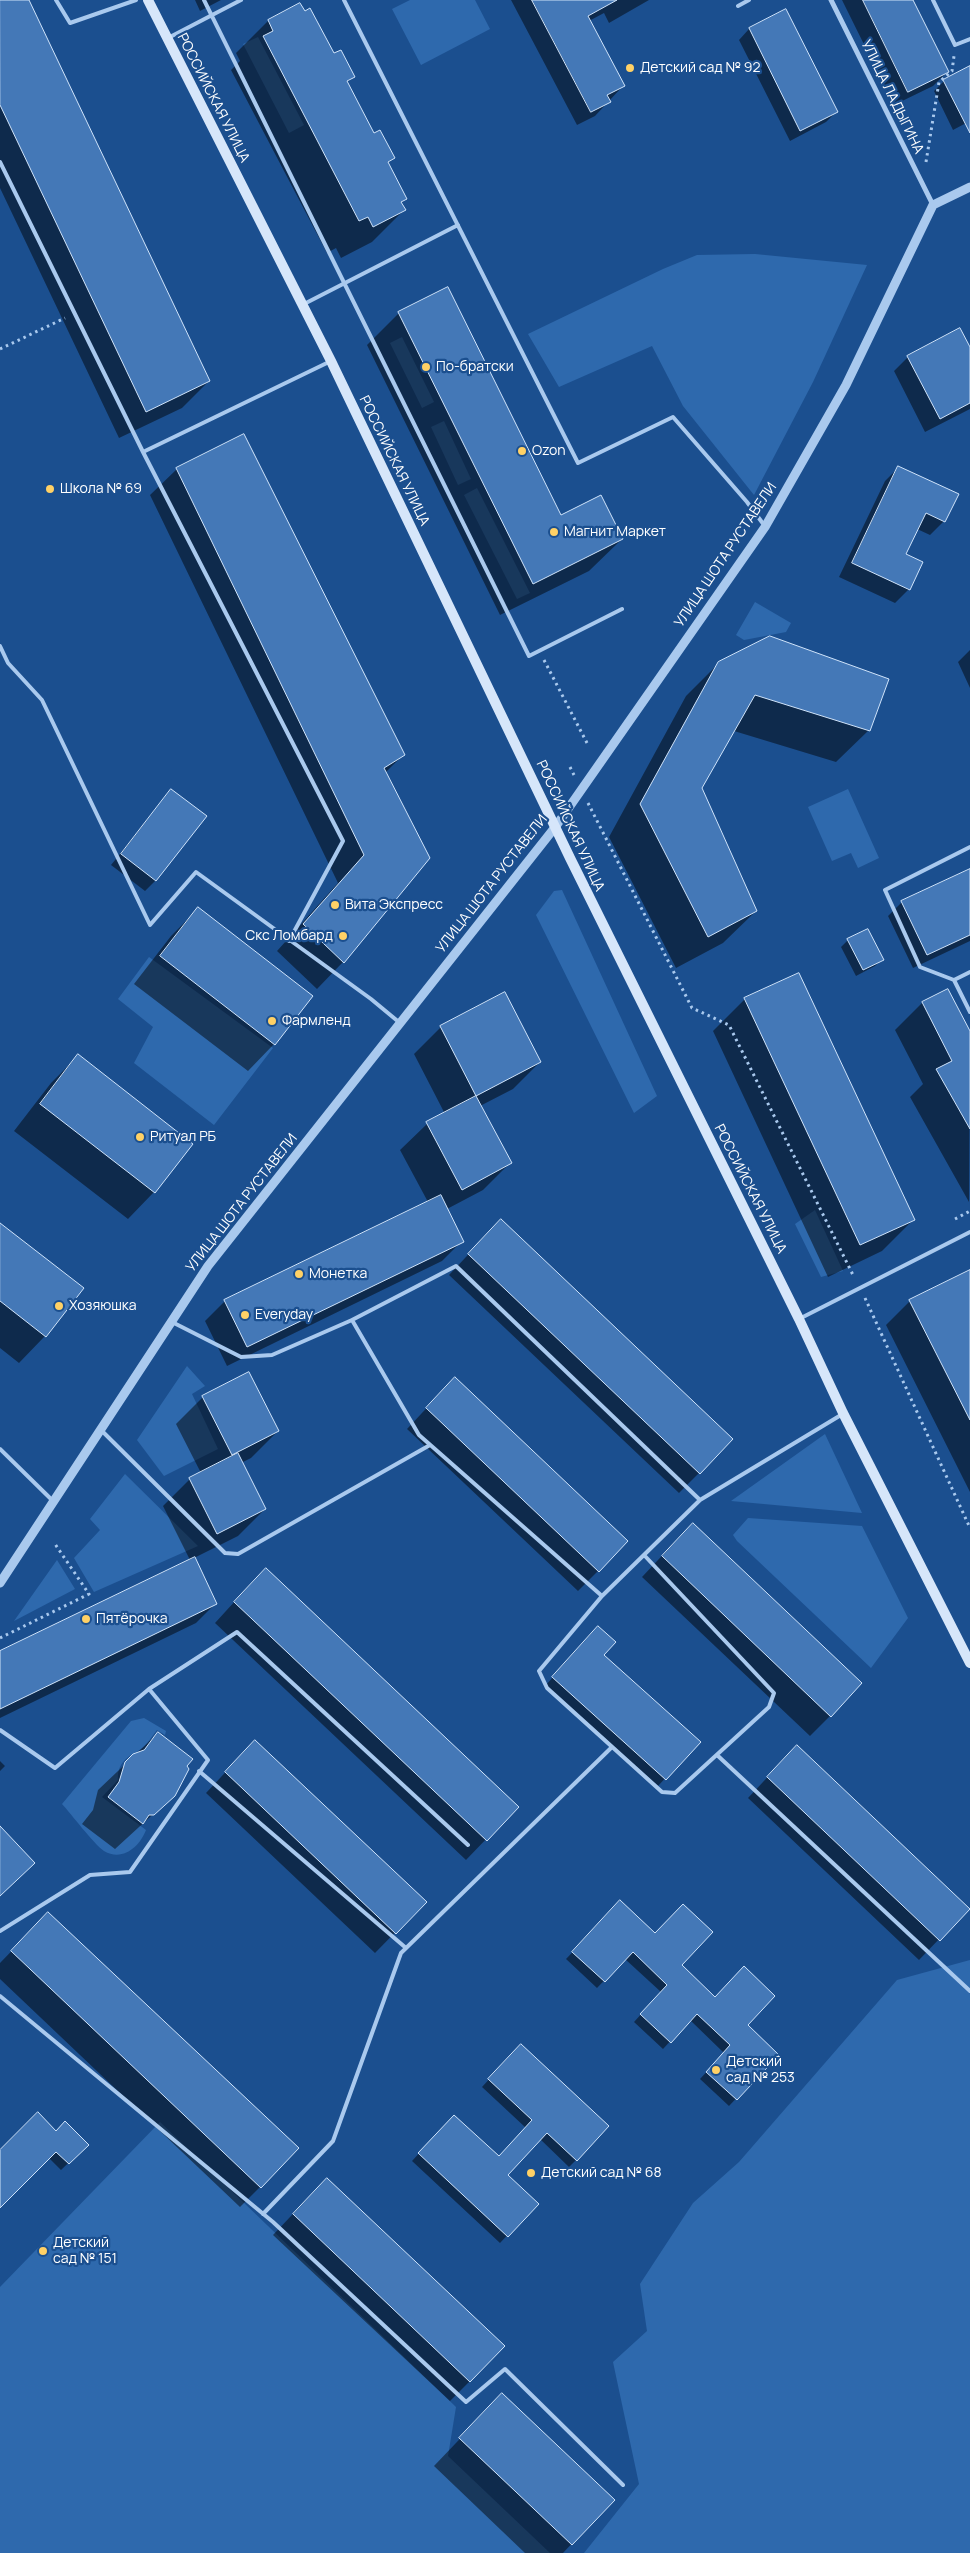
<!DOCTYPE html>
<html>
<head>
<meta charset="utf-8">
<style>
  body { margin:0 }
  canvas { display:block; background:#1b4f8f }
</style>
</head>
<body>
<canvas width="970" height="2553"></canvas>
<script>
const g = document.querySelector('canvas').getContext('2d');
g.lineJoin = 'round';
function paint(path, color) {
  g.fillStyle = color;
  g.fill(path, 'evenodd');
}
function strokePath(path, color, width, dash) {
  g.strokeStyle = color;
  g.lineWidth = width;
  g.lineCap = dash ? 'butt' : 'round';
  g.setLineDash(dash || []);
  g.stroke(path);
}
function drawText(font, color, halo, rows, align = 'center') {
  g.font = font + ' Manrope,sans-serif';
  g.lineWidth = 4.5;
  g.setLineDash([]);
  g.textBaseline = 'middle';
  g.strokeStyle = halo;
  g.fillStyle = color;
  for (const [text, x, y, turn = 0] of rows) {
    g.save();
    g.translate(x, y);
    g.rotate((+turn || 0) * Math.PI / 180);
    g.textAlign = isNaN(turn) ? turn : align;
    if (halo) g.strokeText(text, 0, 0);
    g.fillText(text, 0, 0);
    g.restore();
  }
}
paint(new Path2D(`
  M410,0H475L490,29L421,65L392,9Z
  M258,37L304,125L289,133L243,44Z
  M755,254L867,265L813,382L754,495L683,406L652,346L559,387L528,334L663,269L697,255Z
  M402,337L434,402L422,408L390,343Z
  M444,421L471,479L458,485L431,427Z
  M477,488L530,593L517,599L464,495Z
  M755,602L791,623L786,632L744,640L736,635Z
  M848,789L879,858L858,868L851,853L832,861L808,807Z
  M562,890L657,1096L634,1113L536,915L554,891Z
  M149,957L273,1048L214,1125L134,1063L153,1027L118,999Z
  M815,1210L843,1271L821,1277L795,1224Z
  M187,1366L205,1386L192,1394L218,1449L164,1476L137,1440Z
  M825,1434L862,1513L731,1501Z
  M125,1474L198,1546L94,1592L74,1558L100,1530L90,1519Z
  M748,1518L862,1526L908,1618L871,1668L737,1541L733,1535Z
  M57,1560L75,1589L14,1621Z
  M144,1718L166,1731L165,1735L157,1730C152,1736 147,1745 141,1749C128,1757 117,1762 118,1780L102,1797L146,1830C140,1846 123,1862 104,1851C93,1843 72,1815 62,1804L131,1721Z
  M970,1960V2553H584L639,2484L613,2362L647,2331L640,2284L693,2203L739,2162L897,1980Z
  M160,2122L456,2407L448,2456L550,2553H0V2287Z`), '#2e69ad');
paint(new Path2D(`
  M0,0H27L209,381L182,408L119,438L0,188Z
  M195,0H221L200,11Z
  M511,0H649L609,23L604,13L589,21L623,86L595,116L577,125Z
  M842,0H912L947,72L933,86L894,105Z
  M785,11L836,112L826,122L790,141L739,40L749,29Z
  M268,21L333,55L353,77L346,83L373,135L393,158L387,164L405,198L401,203L404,210L372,242L341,258L336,248L327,253L231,70L240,61L236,53Z
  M970,68V121L953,130L934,91L944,81Z
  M399,313L560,516L622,539L589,571L500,615L367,345Z
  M970,349V409L925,432L894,371L908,357Z
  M899,467L944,521L930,535L917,529L905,555L909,589L895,603L839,577L885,481Z
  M177,469L404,754L385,773L343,962L317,989L277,951L338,883L150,495Z
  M970,650V688L958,662Z
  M719,663L869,730L836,762L734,731L701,788L756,911L723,943L676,968L609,837L686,696Z
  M171,791L155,881L145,891L111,865Z
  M970,870V941L913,968L888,916L902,902Z
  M198,909L274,1044L248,1071L134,984L171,936Z
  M848,940L882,959L875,966L856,976L841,947Z
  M947,990L970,1034L969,1202L910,1097L923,1084L895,1030L922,1003Z
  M745,999L914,1219L882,1251L828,1277L713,1031Z
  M441,1027L540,1062L513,1089L480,1106L510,1163L483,1190L447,1209L462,1241L442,1261L227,1366L205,1321L225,1301L428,1202L400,1150L427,1124L445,1114L414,1054Z
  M78,1056L154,1192L128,1219L14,1131L51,1083Z
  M0,1224L45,1336L19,1363L0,1348Z
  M481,1241L699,1473L679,1493L449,1275Z
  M970,1271V1492L886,1325L910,1301Z
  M203,1397L278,1431L251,1458L241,1463L265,1509L238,1536L194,1558L216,1603L196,1623L0,1718V1653L190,1560L163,1506L190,1479L201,1473L176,1424Z
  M435,1399L598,1571L578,1591L407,1429Z
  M673,1544L830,1716L810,1736L642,1577Z
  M246,1589L517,1807L466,1860L215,1623Z
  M591,1634L602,1655L699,1742L658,1786L546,1685Z
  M158,1733L185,1766L174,1795L115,1849L82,1824L93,1810L98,1790Z
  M0,1761L5,1766L0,1771Z
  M235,1762L425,1902L375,1953L206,1793Z
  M777,1767L968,1909L919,1960L748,1798Z
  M614,1909L680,1965L777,2055L729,2106L700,2079L724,2053L690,2020L663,2049L634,2022L661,1992L625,1959L597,1988L566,1959Z
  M29,1933L260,2187L240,2207L0,1979V1963Z
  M514,2052L576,2160L569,2167L540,2139L506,2175L537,2204L500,2243L412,2161L447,2123L499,2158L526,2128L482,2087Z
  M56,2132L87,2145L61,2170L49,2158L0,2206V2152Z
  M307,2199L470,2381L450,2401L273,2235Z
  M476,2422L613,2500L563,2553H525L434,2466Z`), '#0007');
const building = new Path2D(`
  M0,0H29L210,381L146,412L0,105Z
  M532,0H617L588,16L625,86L607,95L611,102L591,112Z
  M863,0H913L949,72L908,92Z
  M300,3L305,11L310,8L334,53L341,50L355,77L347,81L374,133L380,130L395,158L388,162L407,199L401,202L406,210L373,227L368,217L359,221L263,36L273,31L268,20Z
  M786,9L838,112L800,131L749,28Z
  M970,66V133L943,80Z
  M448,287L561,515L601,495L623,539L533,584L398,312Z
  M960,328L970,347V403L940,419L907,356Z
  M244,434L405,755L384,768L430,858L344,963L303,924L364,855L176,468Z
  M898,466L959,494L945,522L926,513L906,554L923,562L910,590L852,563Z
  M770,636L889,679L870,731L755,695L702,788L757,911L708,937L640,804L718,662Z
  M171,789L207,816L156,881L121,854Z
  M970,869V935L927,955L901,901Z
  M198,907L313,996L275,1045L160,956Z
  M868,929L884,960L863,970L847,939Z
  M799,973L915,1220L860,1245L744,998Z
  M948,989L970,1031V1129L936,1069L952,1061L922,1002Z
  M505,992L541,1062L476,1096L440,1026Z
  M78,1054L193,1144L155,1193L40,1104Z
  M476,1096L512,1163L462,1190L426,1122Z
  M441,1195L464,1242L247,1347L224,1300Z
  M501,1219L733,1439L700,1474L468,1254Z
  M0,1223L84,1288L46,1337L0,1301Z
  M970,1270V1420L909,1300Z
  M249,1372L279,1431L232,1455L202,1396Z
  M455,1377L628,1541L599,1572L426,1408Z
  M238,1453L266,1509L217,1534L189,1478Z
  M693,1523L862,1683L831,1717L662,1556Z
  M195,1557L217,1604L0,1709V1651Z
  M266,1568L519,1807L487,1841L234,1602Z
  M598,1626L616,1642L604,1655L701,1742L666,1780L552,1677Z
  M158,1732L193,1759L187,1766L189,1769L175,1796L154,1815H149L143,1824L108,1797L119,1782L125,1762L133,1754L144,1750Z
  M255,1740L427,1902L396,1934L225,1772Z
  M797,1745L970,1909L940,1941L767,1777Z
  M0,1826L35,1863L0,1896Z
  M620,1900L655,1933L683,1904L713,1932L682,1965L715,1997L744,1966L775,1996L748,2025L779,2055L737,2100L706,2072L730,2045L697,2014L671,2043L640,2014L667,1985L633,1952L605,1982L572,1952Z
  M48,1912L299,2148L261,2188L11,1951Z
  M521,2044L609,2126L577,2161L547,2133L508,2175L539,2204L508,2237L418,2153L454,2115L499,2156L532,2120L488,2079Z
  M38,2112L56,2131L65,2121L89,2145L69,2164L56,2152L0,2208V2150Z
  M327,2178L505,2346L470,2382L293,2214Z
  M502,2393L615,2500L572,2545L459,2438Z`);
paint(building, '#4478b7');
strokePath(building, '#cfe3fa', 1);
strokePath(new Path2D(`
  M926,162L939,82L952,71L954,56
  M0,349L65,318
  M544,660L587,743
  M570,767L574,775
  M588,803L692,1008L729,1025L854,1277
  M955,1219L970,1211
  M865,1298L970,1528
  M0,1638L89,1594L55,1544`), '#a9c9ee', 3, [2.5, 4]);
strokePath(new Path2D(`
  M56,0L70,23L136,0
  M204,0L529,656L622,609
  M344,0L578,463L673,417L747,502L764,525
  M933,0L955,45L970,39
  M738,6L749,0
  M168,38L241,0
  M0,162L143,452L343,841L289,941
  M304,304L458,225
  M143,452L331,361
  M0,646L8,663L42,700L150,925L196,872L371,999L400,1023
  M970,847L885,890L920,967L954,980L970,972
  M954,980L970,1012
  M799,1319L970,1232
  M352,1320L419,1435L602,1596L700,1500L841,1415
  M172,1322L241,1357L272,1355L352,1320L456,1266L700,1500
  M101,1430L225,1553L238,1554L430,1445
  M0,1449L53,1501
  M602,1596L539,1671L547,1688L662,1792L675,1793L769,1707L774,1693L644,1555
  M0,1730L55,1768L149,1689L237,1632L468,1845
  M717,1755L970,1991
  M199,1771L406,1948
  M0,1931L90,1875L130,1872L208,1760L149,1689
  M0,1996L273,2222L466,2402L505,2369L623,2485
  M263,2214L333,2141L401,1953L612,1747`), '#a9c9ee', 4);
strokePath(new Path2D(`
  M831,0L933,205`), '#a9c9ee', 5);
strokePath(new Path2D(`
  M0,1583L208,1266L556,826L765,527L846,385L933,205L970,187`), '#a9c9ee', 9);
strokePath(new Path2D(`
  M148,0L331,361L570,858L799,1319L843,1413L970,1663`), '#d6e6fa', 10);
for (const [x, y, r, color] of [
  [630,68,5,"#ffd166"],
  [426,367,5,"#ffd166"],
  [522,451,5,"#ffd166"],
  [50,489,5,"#ffd166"],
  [554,532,5,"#ffd166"],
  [335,905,5,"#ffd166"],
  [343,936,5,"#ffd166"],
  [272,1021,5,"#ffd166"],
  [140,1137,5,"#ffd166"],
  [299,1274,5,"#ffd166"],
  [59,1306,5,"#ffd166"],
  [245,1315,5,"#ffd166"],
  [86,1619,5,"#ffd166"],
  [716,2070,5,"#ffd166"],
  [531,2173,5,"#ffd166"],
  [43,2251,5,"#ffd166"]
]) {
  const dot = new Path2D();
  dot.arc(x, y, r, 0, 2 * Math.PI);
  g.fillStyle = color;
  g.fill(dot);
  strokePath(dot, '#1b4f8f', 2);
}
drawText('14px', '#fff', '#1b4f8f', [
  ["Детский сад № 92",640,68],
  ["По-братски",436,367],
  ["Ozon",532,451],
  ["Школа № 69",60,489],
  ["Магнит Маркет",564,532],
  ["Вита Экспресс",345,905],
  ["Скс Ломбард",333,936,"right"],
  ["Фармленд",282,1021],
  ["Ритуал РБ",150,1137],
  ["Монетка",309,1274],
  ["Хозяюшка",69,1306],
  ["Everyday",255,1315],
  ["Пятёрочка",96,1619],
  ["Детский",726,2062],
  ["сад № 253",726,2078],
  ["Детский сад № 68",541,2173],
  ["Детский",53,2243],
  ["сад № 151",53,2259]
], 'left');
drawText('14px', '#fff', '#1b4f8f', [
  ["УЛИЦА ЛАДЫГИНА",892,97,64],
  ["РОССИЙСКАЯ УЛИЦА",213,98,63],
  ["РОССИЙСКАЯ УЛИЦА",394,461,64],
  ["УЛИЦА ШОТА РУСТАВЕЛИ",726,555,-56],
  ["РОССИЙСКАЯ УЛИЦА",570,826,65],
  ["УЛИЦА ШОТА РУСТАВЕЛИ",492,884,-52],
  ["РОССИЙСКАЯ УЛИЦА",750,1189,63],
  ["УЛИЦА ШОТА РУСТАВЕЛИ",242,1203,-52]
]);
</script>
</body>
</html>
